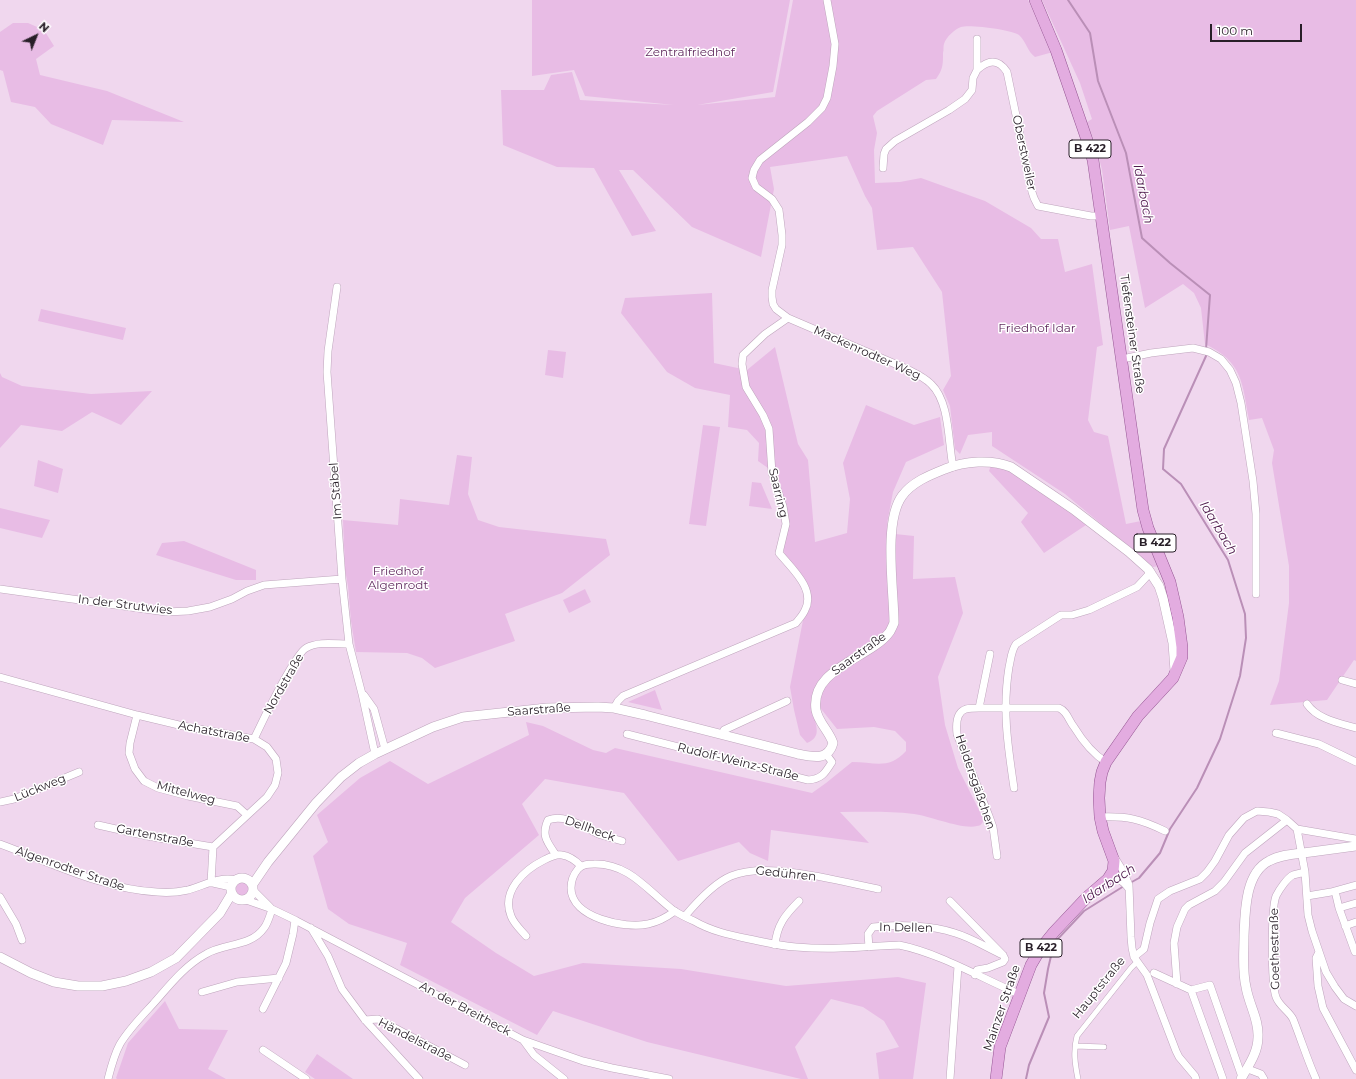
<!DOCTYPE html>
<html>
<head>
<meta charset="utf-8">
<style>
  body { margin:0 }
  #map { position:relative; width:1356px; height:1079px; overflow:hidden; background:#f0d7ee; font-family:Montserrat,sans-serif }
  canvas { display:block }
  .north { position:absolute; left:16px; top:16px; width:40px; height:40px; -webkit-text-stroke:3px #fff; paint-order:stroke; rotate:43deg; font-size:11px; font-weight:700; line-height:16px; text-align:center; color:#281f28 }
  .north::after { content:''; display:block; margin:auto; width:14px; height:18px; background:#281f28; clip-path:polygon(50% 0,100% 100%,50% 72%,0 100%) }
  .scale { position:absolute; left:1210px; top:24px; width:92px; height:18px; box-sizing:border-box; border:2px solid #281f28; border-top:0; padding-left:5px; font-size:12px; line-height:14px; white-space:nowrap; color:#281f28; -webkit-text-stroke:3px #fff; paint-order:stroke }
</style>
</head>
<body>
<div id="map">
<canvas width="1356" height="1079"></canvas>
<div class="north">N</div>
<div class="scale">100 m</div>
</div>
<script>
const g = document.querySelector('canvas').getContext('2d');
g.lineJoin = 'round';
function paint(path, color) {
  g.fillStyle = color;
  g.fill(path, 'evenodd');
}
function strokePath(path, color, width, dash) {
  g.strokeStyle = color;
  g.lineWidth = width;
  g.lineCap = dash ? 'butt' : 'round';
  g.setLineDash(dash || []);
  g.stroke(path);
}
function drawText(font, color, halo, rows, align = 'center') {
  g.font = font + ' Montserrat,sans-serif';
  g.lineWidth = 3;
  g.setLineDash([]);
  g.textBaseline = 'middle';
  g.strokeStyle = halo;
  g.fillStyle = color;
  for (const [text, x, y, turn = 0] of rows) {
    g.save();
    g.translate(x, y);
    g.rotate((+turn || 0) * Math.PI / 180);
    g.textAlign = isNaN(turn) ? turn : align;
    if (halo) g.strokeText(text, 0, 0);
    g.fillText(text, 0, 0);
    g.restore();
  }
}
paint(new Path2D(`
  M532,0H790L773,92L697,105L775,97L793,0H1028L1053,52L1035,57C1027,51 1026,41 1019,35C1013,30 969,24 961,27C955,29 946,37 944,44C943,46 944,50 943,53C943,65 943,69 936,79L926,80L877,111L873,116L877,133L874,150L875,183L900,182L921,178L985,201L1031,228L1041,239H1058L1065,272L1092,264L1103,345L1097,347L1088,420L1094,432L1108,436L1126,524L1141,521L1159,566L1153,567L1065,494L992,446V432L968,435L960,454L955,449L950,406L943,390L951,376L942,292L913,247L877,250L872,208L865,196L847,156L770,167L774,189L761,257L692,227L633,170H619L656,231L632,236L594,168L557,167L503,145L501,90H544L551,75L572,72L580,100L674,105L585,96L574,70L532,76Z
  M1042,0H1356V661L1354,660L1327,700L1270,705L1279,681L1289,603V566L1272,463L1274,450L1262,418L1249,420C1242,383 1243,362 1205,344L1201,308L1194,293L1183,284L1145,308L1129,226L1110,230L1102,170L1096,146L1087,122L1092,119L1080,83Z
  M13,23H28L44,30L54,46L36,59L40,75L107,91L184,122L112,120L103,145L51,124L35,107L11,102L3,71L0,70V32Z
  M712,293L714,363L747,370L775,347L798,444L808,460L815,542L847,533L850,499L843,463L866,405L914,425L940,417L944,445L906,462L893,492L887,524L895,534L914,536L913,579L955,577L963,613L938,677L945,725L958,768L984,820C982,823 981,826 977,826C963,830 930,816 914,814C889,811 865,812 840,812L869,843L771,830L768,861L750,853L739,842L678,861L624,793L545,779L522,804L539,835L465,898L451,922L496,953L534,976L583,963L681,969L786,986L898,977L926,983L913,1079H879L876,1053L899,1047L884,1021L863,1007L831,999L795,1047L808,1079H801L647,1042L553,1011L537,1035L400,965L407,943L349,924L328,909L313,856L328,842L317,815L360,778L390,761L428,784L529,735L526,722L543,726L593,750L606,753L615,748L812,793L826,783L852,762C875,762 889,770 906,751V742L895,731L874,727L837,729L822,710L814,706C811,721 826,735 807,743L800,735L794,710L790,687L805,610L811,598L785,557L783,545L788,524L775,473L758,461L759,443L747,430L728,427L730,395L695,388L667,372L621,313L625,298Z
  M41,309L126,328L123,340L38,321Z
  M548,350L566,352L563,378L545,375Z
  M0,373L2,377L22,386L91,394L152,391L121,425L92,412L62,431L21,425L0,448Z
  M703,425L720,427L706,526L689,524Z
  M457,455L472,457L468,494L478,520L499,527L606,539L610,555L562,593L505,614L515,641L435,668L422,658L407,653L356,652L351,621L348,586L345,570L343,520L398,525L400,499L449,505Z
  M38,460L63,469L58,493L34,486Z
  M991,465L1002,467L1055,498L1086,525L1044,553L1021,522L1028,513L989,471Z
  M752,482L761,483L772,509L749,506Z
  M0,508L50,520L42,538L0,528Z
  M184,541L256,570V580H236L156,555L162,543Z
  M585,589L591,602L569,613L563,600Z
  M655,690L662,710L628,702Z
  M236 889a7 7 0 1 1 14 0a7 7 0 1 1-14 0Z
  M165,1001L179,1029L228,1030L208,1069L226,1079H117L116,1078L128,1043Z
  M317,1054L353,1079H315L305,1072Z`), '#e8bce5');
strokePath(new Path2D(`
  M1068,0L1090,33L1098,81L1126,153L1142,238L1170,263L1210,295L1206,349
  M1130,883L1139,878L1160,853L1170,829L1197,788L1220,739L1240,676L1246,638L1245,614L1228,560L1181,484L1163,469L1164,449L1206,356V353
  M1026,1079L1029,1065L1049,1017L1044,993L1048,969L1054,943L1084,911L1124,886`), '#ba8fb7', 2);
const pedestrian = new Path2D(`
  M1075,1046L1104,1047
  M1078,1079C1075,1064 1073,1051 1077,1036L1131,968L1137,962`);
const minor = new Path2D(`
  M827,0L835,44L833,66L827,98L822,108L808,122L760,160L754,170L752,178L756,187L772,199L779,210L782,235V245L772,290V297L773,304L776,309L788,318L907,369C915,373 924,377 931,384C950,402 948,442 953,467
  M977,70C988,60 998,58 1007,72L1032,192L1034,198L1038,206L1091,216H1102
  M883,168L884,154L886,149L895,141L949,110L965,99L972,90L973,78L977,70V39
  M337,287L328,351L327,372L342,579L349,644L362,694L375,754
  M1122,359L1151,353L1193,348L1209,352L1221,359L1230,370L1236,383L1241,403L1253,481L1256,514V594
  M0,589L166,612L188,611L210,607L232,599L247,591L264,585L342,579
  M0,677L137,715L183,726L254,739L267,747L276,759L278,773L275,785L267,797L213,847L211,883
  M1342,680L1356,684
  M364,695L374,709L385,749
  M1307,704C1317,719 1339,723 1356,728
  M614,708L618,701L623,696L796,623C799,619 803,615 805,610C816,589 791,568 779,553L786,524L783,506L772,473L769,429L763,415L746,387L742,364L743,355L765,334L788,318
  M979,708L990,654
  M137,715L130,743L129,753L135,769L144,781L158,788L188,796L237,806L247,815
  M1276,733L1319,744L1356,762
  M627,734L808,780C822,779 825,773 832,762L826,754
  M722,734L724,730L787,701
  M254,739C261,724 295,654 306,648C318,641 335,644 349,644
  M1014,788C1008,747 1002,710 1009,667C1011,659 1011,651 1016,644L1061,615H1072L1089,610L1137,587L1151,572
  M0,802L14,799L79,772
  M1100,817C1128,816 1140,819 1165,831
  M98,825L147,836L213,847
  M1297,829L1305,872L1308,915L1312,931L1326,972L1335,987L1344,999L1356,1006
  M0,844C49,862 106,890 157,892C167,893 179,892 188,890C203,886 220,876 235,880
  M556,855C547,842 541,835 548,820C566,813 584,828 601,835C608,837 615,839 622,841
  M997,856L993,827L989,816L957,734C956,725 956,712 966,709C970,708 975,708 979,708H1059C1067,711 1069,721 1074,727C1082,740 1093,754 1106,762
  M1115,858L1123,871L1129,885L1131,937L1132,948L1134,957L1147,975L1176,1051L1179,1057L1195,1076L1196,1079
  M1305,872C1301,873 1297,874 1293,875C1287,878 1279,890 1276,896C1271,909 1271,984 1276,997C1279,1006 1289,1011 1293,1019C1301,1039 1307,1059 1316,1079
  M1108,879C1118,877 1123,881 1129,889
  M213,883L231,887
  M254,891L270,907
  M1335,891L1339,908L1355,952H1356
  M1307,896L1331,892L1356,885
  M0,897L16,924L22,940
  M246,900L272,909L295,920L523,1040L583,1061L612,1068L669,1079
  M950,901L1003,955L1005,959L1003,962L988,968L977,970L975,975
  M1339,908L1356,903
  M675,911C667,917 658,922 648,924C625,929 571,918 571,888C571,881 573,875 578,869C583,864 588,864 594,864C629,863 648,891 673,910C679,914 687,918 694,921C711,931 730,935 749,939C764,942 780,946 796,947C830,950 865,947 899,945C939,953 981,978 1019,994
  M685,916C696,903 714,883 731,876C768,861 838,881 878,889
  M1345,926L1356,922
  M311,928L328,956L342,989L365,1020L419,1079
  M526,936C521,930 514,924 511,916C501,891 524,870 544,860C550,857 556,854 562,855C569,856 576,861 581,866
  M775,945C777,925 785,915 799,901
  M869,947L868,934L873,927C896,924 932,925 955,933C972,938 987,948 1003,955
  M1319,952L1316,958L1318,986L1323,1008L1356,1070
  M1134,957L1144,949L1150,923L1158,899L1170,891L1200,879L1207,872L1215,861L1229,835L1244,818L1257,811L1269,812L1278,814L1287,820L1297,829L1356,839
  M1154,973L1191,990L1210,985L1242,1077
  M1177,984L1174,943L1177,927L1185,909L1189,905L1215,891L1224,882L1245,853L1287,820
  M1191,990L1223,1079
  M202,992L237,982L279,978
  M263,1009L286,963L293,934L295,920
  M365,1020L378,1019L465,1065
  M523,1040L534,1055L564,1079
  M263,1050L306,1079
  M1248,1069L1261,1074L1264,1079
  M108,1079C111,1067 114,1055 120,1044C129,1029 141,1017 153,1004C169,986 184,966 206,954C224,943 251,947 264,928C268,923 270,915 272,909
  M950,1079L958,966`);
const tertiary = new Path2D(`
  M231 889a11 11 0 1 1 22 0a11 11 0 1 1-22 0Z
  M253,884L268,862L316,803L341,777L359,763L375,754L433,727L463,717L547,708L598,707L614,708L645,715L798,754C813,757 828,761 833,743C829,731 818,722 816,710C810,669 867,659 888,634C891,631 892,627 894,623C894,591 883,522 902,496C912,482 930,475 945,469C965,461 991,459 1011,467L1073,509L1129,552L1148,569L1159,586L1163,598L1173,643L1175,671
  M0,957L31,973L54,982L78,986H102L126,981L151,972L176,958L220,913L232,893
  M1241,1079C1248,1066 1258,1053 1258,1037C1259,1019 1249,1005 1246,987C1242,970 1244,953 1244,936C1245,912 1245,873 1269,861C1281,854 1297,854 1311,852C1326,850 1341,848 1356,846`);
const primary = new Path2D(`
  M996,1079L1000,1047L1031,965L1041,948L1054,932L1086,898L1108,879L1113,871L1114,861L1103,831L1100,817L1099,798L1100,782L1102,772L1106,762L1138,716L1173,678L1182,657V647L1178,617L1170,582L1148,528L1143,510L1093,160L1087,140L1056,50L1035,0`);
strokePath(pedestrian, '#bea5bc', 6);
strokePath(minor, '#bea5bc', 8);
strokePath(tertiary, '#bea5bc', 10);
strokePath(primary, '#955693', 12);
strokePath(pedestrian, '#fff', 5);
strokePath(minor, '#fff', 7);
strokePath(tertiary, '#fff', 9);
strokePath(primary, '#e3ace0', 11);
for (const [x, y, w] of [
  [1090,149,42],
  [1155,543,42],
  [1041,948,42]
]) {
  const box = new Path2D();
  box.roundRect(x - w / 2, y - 9, w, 18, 3);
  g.fillStyle = '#fff';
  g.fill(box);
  strokePath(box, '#281f28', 1);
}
drawText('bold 11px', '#281f28', null, [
  ["B 422",1090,149],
  ["B 422",1155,543],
  ["B 422",1041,948]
]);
drawText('12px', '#612b5f', '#fff', [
  ["Zentralfriedhof",690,52],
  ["Friedhof Idar",1037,328],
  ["Friedhof",398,571],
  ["Algenrodt",398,585]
]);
drawText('12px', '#281f28', '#fff', [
  ["Oberstweiler",1024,153,78],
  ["Tiefensteiner Straße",1132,334,82],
  ["Mackenrodter Weg",867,353,24],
  ["Im Stäbel",336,491,-94],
  ["Saarring",778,493,77],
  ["In der Strutwies",125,605,7],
  ["Saarstraße",859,654,-36],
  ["Nordstraße",284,684,-60],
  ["Saarstraße",539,710,-4],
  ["Achatstraße",214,732,11],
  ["Rudolf-Weinz-Straße",738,762,14],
  ["Heldersgäßchen",975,782,71],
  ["Lückweg",40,788,-22],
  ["Mittelweg",186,793,15],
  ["Dellheck",590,829,20],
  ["Gartenstraße",155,836,11],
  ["Algenrodter Straße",70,869,19],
  ["Gedühren",786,874,6],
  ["In Dellen",906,928,1],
  ["Goethestraße",1275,949,-91],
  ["Hauptstraße",1099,988,-51],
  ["Mainzer Straße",1002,1008,-71],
  ["An der Breitheck",465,1009,28],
  ["Händelstraße",415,1040,27]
]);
drawText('italic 13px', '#4f1a4d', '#fff', [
  ["Idarbach",1143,194,79],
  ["Idarbach",1218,528,59],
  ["Idarbach",1109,884,-33]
]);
</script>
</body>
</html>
